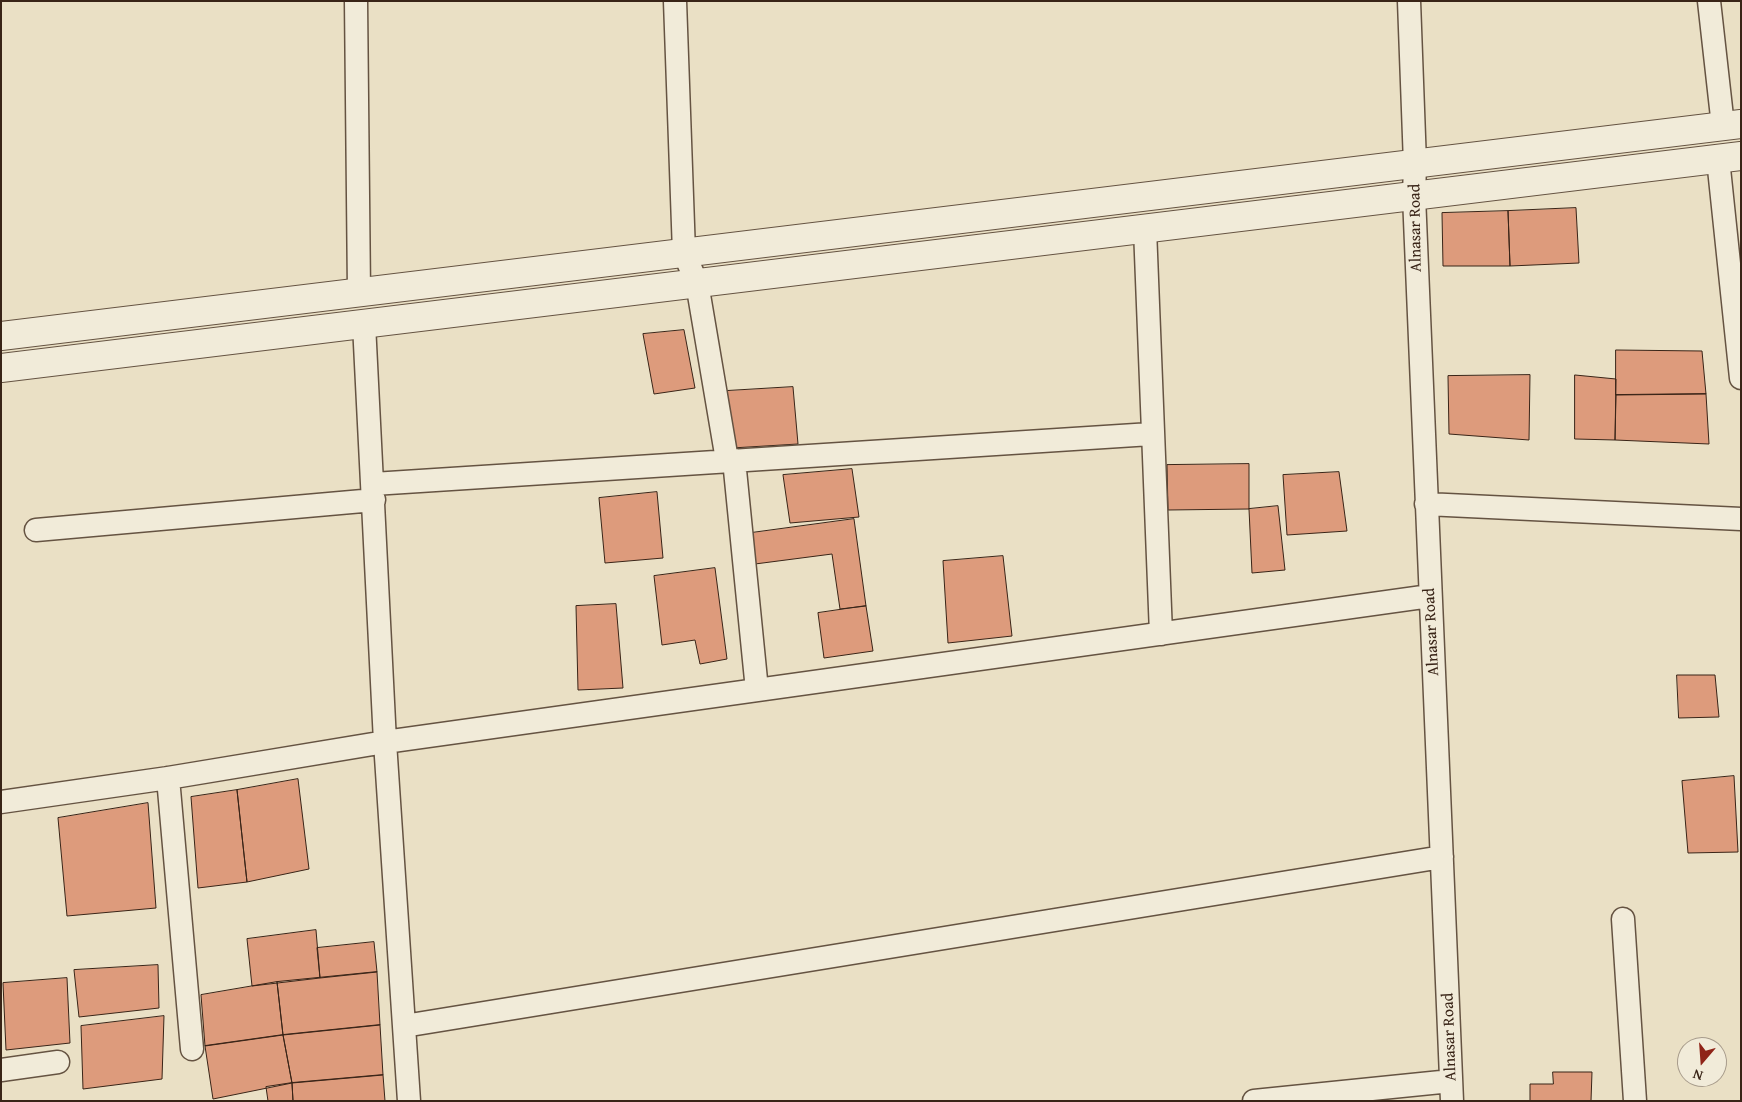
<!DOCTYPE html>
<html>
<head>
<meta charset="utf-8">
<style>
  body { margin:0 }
  #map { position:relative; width:1742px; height:1102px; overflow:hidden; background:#eae0c5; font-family:"Gentium Book Plus",serif }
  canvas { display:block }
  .frame { position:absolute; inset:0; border:2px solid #392417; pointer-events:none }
  .north { position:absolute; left:1677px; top:1037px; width:50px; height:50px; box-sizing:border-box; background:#f1ebd9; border:1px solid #a79b8b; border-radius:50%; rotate:198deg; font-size:14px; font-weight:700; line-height:20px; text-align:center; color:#392417 }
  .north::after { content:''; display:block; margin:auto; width:18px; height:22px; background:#8f2418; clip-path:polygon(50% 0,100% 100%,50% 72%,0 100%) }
</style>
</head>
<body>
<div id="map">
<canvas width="1742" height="1102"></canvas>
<div class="frame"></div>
<div class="north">N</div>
</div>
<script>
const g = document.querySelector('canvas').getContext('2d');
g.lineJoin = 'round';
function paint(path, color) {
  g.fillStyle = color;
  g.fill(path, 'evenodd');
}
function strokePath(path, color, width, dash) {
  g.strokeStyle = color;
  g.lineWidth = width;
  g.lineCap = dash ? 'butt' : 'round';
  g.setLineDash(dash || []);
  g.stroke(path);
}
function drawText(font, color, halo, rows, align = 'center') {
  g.font = font + ' "Gentium Book Plus",serif';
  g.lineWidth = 4;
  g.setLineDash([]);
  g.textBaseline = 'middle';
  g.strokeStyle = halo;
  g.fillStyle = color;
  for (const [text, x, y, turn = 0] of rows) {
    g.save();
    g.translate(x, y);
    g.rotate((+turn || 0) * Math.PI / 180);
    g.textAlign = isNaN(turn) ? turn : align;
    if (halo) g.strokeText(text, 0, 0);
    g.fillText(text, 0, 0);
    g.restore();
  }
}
const building = new Path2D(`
  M1576,208L1579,263L1510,266L1508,211Z
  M1508,211L1510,266H1443L1442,213Z
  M684,330L695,388L654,394L643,334Z
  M1616,350L1702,351L1706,394L1616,395Z
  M1530,375L1529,440L1449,434L1448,376Z
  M1575,375L1616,379L1615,440L1575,439Z
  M793,387L798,444L732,448L726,391Z
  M1706,394L1709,444L1615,440L1616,395Z
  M1249,464V509L1168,510L1167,465Z
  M852,469L859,517L790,523L783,475Z
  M1339,472L1347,531L1287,535L1283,475Z
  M657,492L663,558L605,563L599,498Z
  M1278,506L1285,570L1252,573L1249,509Z
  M854,519L866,606L840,609L832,554L755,564L751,533Z
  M1003,556L1012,636L948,643L943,561Z
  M715,568L727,659L700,664L695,640L662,645L654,576Z
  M616,604L623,688L578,690L576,606Z
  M866,606L873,651L824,658L818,613Z
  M1677,675H1715L1719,717L1679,718Z
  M1734,776L1738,852L1688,853L1682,781Z
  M298,779L309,869L247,882L237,790Z
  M237,790L247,882L198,888L191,797Z
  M148,803L156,908L67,916L58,818Z
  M316,930L320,978L252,986L247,939Z
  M374,942L377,972L320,978L317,948Z
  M158,965L159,1008L79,1017L74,970Z
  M377,972L380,1025L283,1035L277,982Z
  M67,978L70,1043L6,1050L3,983Z
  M277,982L283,1035L205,1046L201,995Z
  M164,1016L162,1079L83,1089L81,1026Z
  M380,1025L383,1075L292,1083L283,1035Z
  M283,1035L292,1083L213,1099L205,1046Z
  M1553,1072H1592L1591,1101H1530V1084H1553Z
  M383,1075L385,1101H293L292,1083Z
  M292,1083L293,1101H268L266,1087Z`);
paint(building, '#dd9b7c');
strokePath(building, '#392417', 1);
const minor = new Path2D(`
  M356,1L359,293
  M675,1L684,253L697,283L727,460
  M1409,1L1415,164L1414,196L1452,1101
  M1709,1L1723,126
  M1718,159L1741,378
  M1145,229L1161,634
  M364,324L385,742L409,1101
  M734,460L757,690
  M373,484L1151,434
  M1426,504L1741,519
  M36,530L374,500
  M168,778L192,1049
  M1,802L168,778L385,742L1430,596
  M1623,919L1635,1101
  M404,1026L1442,857
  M1,1070L58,1062
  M1254,1101L1451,1081`);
const tertiary = new Path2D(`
  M1,336L1741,124
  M1,368L1741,156`);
strokePath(minor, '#655342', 25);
strokePath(tertiary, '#655342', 30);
strokePath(minor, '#f1ebd9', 22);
strokePath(tertiary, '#f1ebd9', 28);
drawText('16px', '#392417', '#f1ebd9', [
  ["Alnasar Road",1416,228,-91],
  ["Alnasar Road",1432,632,-93],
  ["Alnasar Road",1450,1037,-92]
]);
</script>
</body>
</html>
